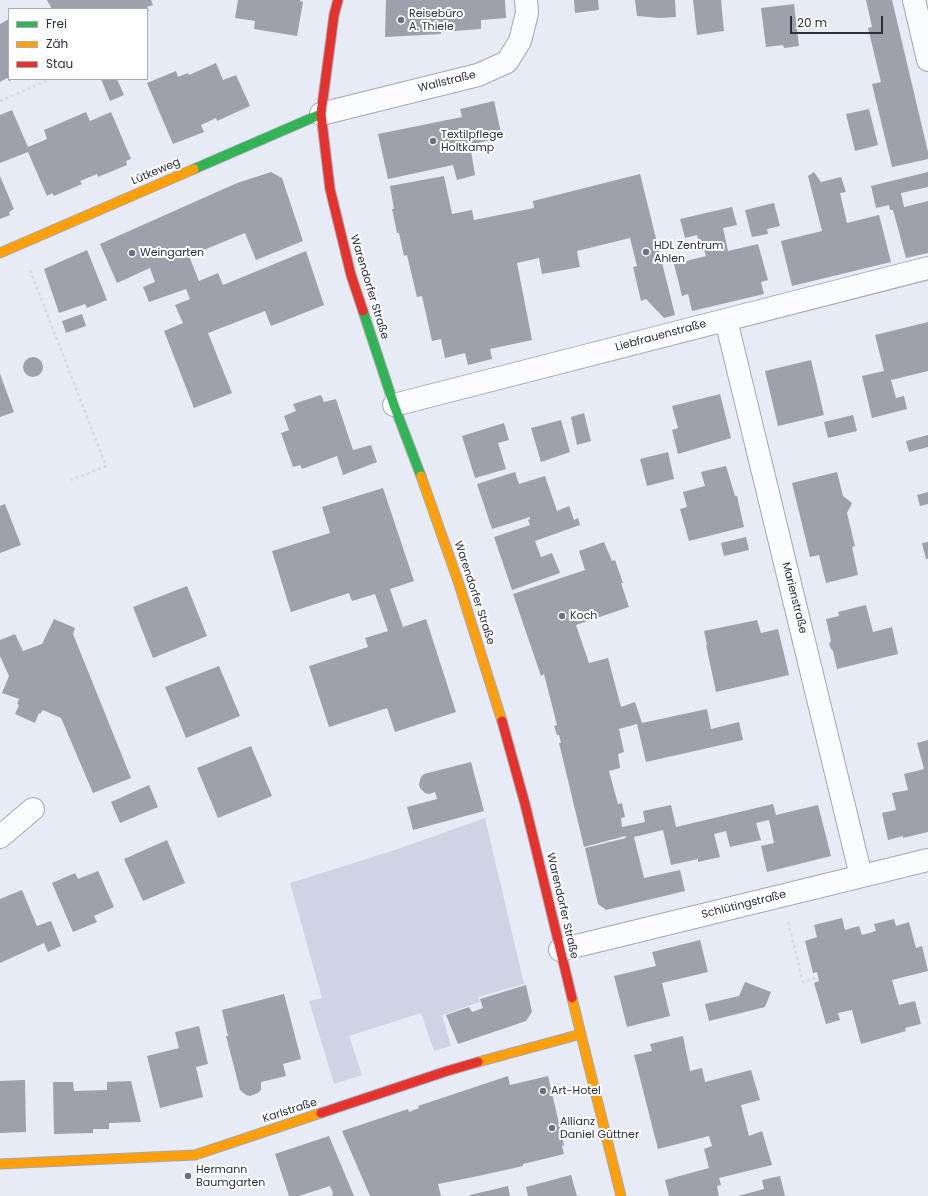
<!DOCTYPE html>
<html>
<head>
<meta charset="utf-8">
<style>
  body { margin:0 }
  #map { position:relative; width:928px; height:1196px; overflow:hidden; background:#e7ebf6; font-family:Poppins,sans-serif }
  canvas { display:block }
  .legend { position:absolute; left:8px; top:8px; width:140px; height:72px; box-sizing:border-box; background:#fff; border:1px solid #aaacb1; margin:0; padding:5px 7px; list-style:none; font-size:12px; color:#2a2f3c }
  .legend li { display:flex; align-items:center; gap:8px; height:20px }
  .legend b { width:20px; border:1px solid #aaacb1 }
  .scale { position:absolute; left:790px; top:16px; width:93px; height:18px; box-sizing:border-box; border:2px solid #2a2f3c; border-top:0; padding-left:5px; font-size:12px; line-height:14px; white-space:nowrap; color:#2a2f3c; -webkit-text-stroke:3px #fff; paint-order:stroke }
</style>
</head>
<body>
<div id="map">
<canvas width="928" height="1196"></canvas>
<ul class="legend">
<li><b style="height:5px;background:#30b455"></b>Frei</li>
<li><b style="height:5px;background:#ff9f0a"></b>Zäh</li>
<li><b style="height:5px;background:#e5322d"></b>Stau</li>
</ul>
<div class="scale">20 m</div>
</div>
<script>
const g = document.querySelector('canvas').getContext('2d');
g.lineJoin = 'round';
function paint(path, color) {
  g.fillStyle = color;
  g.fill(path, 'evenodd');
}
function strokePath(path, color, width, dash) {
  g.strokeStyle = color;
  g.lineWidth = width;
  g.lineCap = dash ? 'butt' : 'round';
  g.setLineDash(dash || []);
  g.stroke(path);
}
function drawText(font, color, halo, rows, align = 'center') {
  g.font = font + ' Poppins,sans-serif';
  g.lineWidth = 4;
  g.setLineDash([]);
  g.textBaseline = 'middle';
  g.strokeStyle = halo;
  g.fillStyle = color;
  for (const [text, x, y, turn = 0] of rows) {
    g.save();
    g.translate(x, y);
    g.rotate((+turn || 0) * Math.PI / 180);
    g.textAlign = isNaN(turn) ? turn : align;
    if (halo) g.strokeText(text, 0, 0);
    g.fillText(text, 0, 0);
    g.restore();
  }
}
paint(new Path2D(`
  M485,818L524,984L478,997L480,1002L442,1015L451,1046L434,1051L421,1013L349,1036L362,1075L334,1084L309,1001L322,998L290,883L395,850Z`), '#ced4e4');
paint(new Path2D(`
  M47,0H151L153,5L147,7L149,11L147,12V9H52Z
  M238,0H300V1L303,2L297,36L254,29L255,21L235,18Z
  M386,0H505L506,18L481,20V29L441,32V34L385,37Z
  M574,0H598L599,10L575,13Z
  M635,0H675L676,17L660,18L637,16Z
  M693,0H721L724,31L697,35Z
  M866,0H892L928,152V159L892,167L872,84L881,82L868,28L872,27Z
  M794,4L799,46L784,48L783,45L766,47L761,8Z
  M9,19V79H14L9,81L7,78L0,82V24Z
  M216,63L223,80L236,75L250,106L217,121L216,118L201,125L204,132L173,144L147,83L176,71L178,77L188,73L189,75Z
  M101,79H117L124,95L110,101Z
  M494,101L502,137L470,145L475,175L457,180L453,165L388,179L378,134L462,117L460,109Z
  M869,109L878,145L855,151L846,114Z
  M12,110L28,147L47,139L44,130L86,112L90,121L111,112L131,159L126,161L127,165L98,177L97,174L80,181L82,184L54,196L52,193L47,196L28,152L0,163V115Z
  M271,172L282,178L303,241L256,260L245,233L189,256L199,281L218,273L223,285L306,251L324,305L271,326L265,311L208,333L232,393L194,408L164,331L183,323L175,305L190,299L186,289L149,302L143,287L155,282L150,268L117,283L100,244L237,183Z
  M814,172L821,182L841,177L846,192L840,193L847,223L879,215L891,262L792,286L781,241L822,231L808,176Z
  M928,172V187L901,193L904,207L928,201V253L906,258L893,210H890L889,205L876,208L871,186Z
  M640,174L675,315L664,318L646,299L641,301L633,267L637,266L630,238L577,251L580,267L542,274L539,258L517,263L532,340L490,349L492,359L468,365L465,353L445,358L441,339L432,341L422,296L417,297L407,255L404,256L399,233H397L392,209H394L390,186L444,176L452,214L472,210L474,220L534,208L533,201Z
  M0,176L14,209L9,212L10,215L0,219Z
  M774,203L780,226L767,229L768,234L752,237L745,210Z
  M732,207L737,225L723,228L728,251L758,244L768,280L761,282L764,294L692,311L688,294L682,296L674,264L706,256L703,245L700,246L697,235L685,238L680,219Z
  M87,250L107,300L87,308L85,304L59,313L44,269Z
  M82,314L86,326L66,333L62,321Z
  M928,322V371L891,380L896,398L904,396L907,409L872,418L862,376L884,371L875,335Z
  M23 367a10 10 0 1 1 20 0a10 10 0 1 1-20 0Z
  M811,360L824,415L778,426L765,371Z
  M0,374L14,412L0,417Z
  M720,394L731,438L678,454L672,430L678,428L672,406Z
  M321,395L324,402L336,399L353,450L371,445L377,462L343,475L337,456L302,469L300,465L293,467L281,433L289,430L284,416L296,411L293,404Z
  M584,413L591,441L577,445L571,417Z
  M853,415L857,431L828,438L824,422Z
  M561,420L570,452L541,462L531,428Z
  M504,423L509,440L498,443L506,469L475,478L462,436Z
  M928,435V447L909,452L906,441Z
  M668,452L674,479L647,486L640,459Z
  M726,466L735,496H737L744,527L689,541L680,509L687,507L683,492L705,486L701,472Z
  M515,472L519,484L545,476L557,511L569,506L574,520L578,518L580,525L535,541L541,557L552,553L560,573L512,590L494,537L530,525L528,520L530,519V517L492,529L477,484Z
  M837,472L843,496L852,503L847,513L855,546L852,547L858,575L826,583L819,555L810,557L792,483Z
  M383,488L414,581L390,589L403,627L426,619L456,712L395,732L387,708L329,727L309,666L368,647L365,638L388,631L375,594L352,601L349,593L291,612L272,551L330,533L322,507Z
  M928,492V504L920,506L917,495Z
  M5,504L21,545L0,553V506Z
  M746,537L749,550L724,556L721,543Z
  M604,542L612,561L615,560L623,583H621L629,607L576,625L589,663L608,658L621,707L635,702L642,723L707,709L711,729L739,722L743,740L646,762L637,724L619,729L624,752L618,754L620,768L609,771L618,804L622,803L625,817L621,818L622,827L645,822L643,811L671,805L676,827L773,804L776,815L818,805L831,856L767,872L761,846L774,843L769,820L756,823L761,840L730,847L726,831L714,834L720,857L698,862V859L671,865L663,830L634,837L644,878L680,870L685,891L606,910L598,904L585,848L626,838L625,836L584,847L559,743H561L559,735H557L554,726L557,725L544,674L541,676L513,594L585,570L579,551Z
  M928,542V559H926L922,543Z
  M187,586L207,636L153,658L133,607Z
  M866,605L873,632L892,627L898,654L837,669L833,651L831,649L829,644L831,641L826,619L839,616L838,612Z
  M54,619L75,628L73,634L131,778L93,793L61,718L43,710L40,714L39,713L35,723L15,714L19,705L17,704L19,699L2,693L9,676L0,656V640L15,634L23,651L42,644Z
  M757,620L761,633L778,629L789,675L716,692L706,645H707L704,631Z
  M219,666L240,716L186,738L165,687Z
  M928,740V832L903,838V836L888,840L882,813L896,810L892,793L908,790L904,774L924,769L917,743Z
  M251,746L272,796L218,818L197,768Z
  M471,762L484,811L413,830L407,807L437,799L435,792L429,794L425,793L420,788L419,784L421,777L424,774Z
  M149,785L158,807L120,823L111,802Z
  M167,840L185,883L143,901L124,859Z
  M98,871L114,907L94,916L97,922L73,932L52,883L75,873L78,879Z
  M22,890L37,926L51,921L61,946L48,952L44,943L0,963V899Z
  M842,918L845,930L859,926L862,935L876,931L874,924L894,919L896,926L909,922L916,948L922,946L928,971L892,980L899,1005L915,1001L921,1024L905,1028L906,1031L861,1044L852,1010L838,1013L840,1020L826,1024L814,983L819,981L817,972L813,973L805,941L817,937L814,925Z
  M700,940L708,972L662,983L670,1016L627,1027L614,976L656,966L652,952Z
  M745,982L771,992L765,1007L709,1021L705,1004L739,996Z
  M526,985L532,1012L526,1021L458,1044L446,1015L469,1007L472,1012L483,1008L480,999Z
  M284,994L301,1059L283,1064L286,1076L261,1082V1090L258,1093L250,1096L246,1095L240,1090L226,1036H228L222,1010Z
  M199,1026L208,1064L196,1067L203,1097L160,1108L147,1056L179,1048L175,1032Z
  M683,1036L690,1071L702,1068L705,1082L751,1070L760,1100L741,1105L749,1136L762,1131L772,1165L719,1178L721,1185L717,1186L719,1196H669L665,1180L709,1168L704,1149L712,1146L709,1136L658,1149L634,1055L652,1051L650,1044Z
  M508,1076L510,1085L548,1076L564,1145L562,1146L564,1154L523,1164V1166L483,1175L438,1184L441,1196H370L342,1131L408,1109L409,1112L419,1108L418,1106Z
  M25,1080L26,1132L0,1133V1081Z
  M131,1081L141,1122L109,1123V1129H93V1133L54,1134L53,1082H73L74,1091L107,1090V1082Z
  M329,1136L354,1196H332L333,1193L330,1186L299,1196H289L275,1154Z
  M571,1175L577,1196H528L526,1187Z
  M780,1176L785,1196H738L764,1189L762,1180Z
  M508,1186L510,1196H470V1195Z`), '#9ea1ac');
const street = new Path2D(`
  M914,0L928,60
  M321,114L478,75L507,62L520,41L527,13L526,0
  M726,320L861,876
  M394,405L928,268
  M0,837L33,809
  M560,950L928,860`);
const fast = new Path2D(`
  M194,169L321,114
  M363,311L394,405L421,476`);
const slow = new Path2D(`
  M0,253L194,169
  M421,476L459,584L502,721
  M572,998L621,1196
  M478,1062L581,1034
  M0,1164L195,1155L321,1113`);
const jam = new Path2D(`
  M338,0L334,15L321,114L330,189L351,275L363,311
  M502,721L525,804L572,998
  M321,1113L447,1071L478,1062`);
strokePath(street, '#a3a7b1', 24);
strokePath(fast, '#a3a7b1', 11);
strokePath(slow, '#a3a7b1', 11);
strokePath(jam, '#a3a7b1', 11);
strokePath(new Path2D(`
  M0,101L51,79
  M30,270L106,466L71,480
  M788,922L803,982L818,977`), '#d9dade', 2.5, [3, 3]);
strokePath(street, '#fbfcfe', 22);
strokePath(fast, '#30b455', 9);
strokePath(slow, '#ff9f0a', 9);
strokePath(jam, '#e5322d', 9);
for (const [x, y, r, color] of [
  [401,20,4,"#6c717d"],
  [433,141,4,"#6c717d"],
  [646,252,4,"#6c717d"],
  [132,253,4,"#6c717d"],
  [562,616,4,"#6c717d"],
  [543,1091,4,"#6c717d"],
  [552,1128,4,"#6c717d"],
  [188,1176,4,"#6c717d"]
]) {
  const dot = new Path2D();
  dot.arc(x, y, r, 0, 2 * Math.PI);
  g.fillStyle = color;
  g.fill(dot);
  strokePath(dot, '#fff', 1.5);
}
drawText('11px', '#2a2f3c', '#fff', [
  ["Reisebüro",409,14],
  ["A. Thiele",409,27],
  ["Textilpflege",441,135],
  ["Holtkamp",441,148],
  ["HDL Zentrum",654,246],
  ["Ahlen",654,259],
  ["Weingarten",140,253],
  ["Koch",570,616],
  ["Art-Hotel",551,1091],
  ["Allianz",560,1122],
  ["Daniel Güttner",560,1135],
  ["Hermann",196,1170],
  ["Baumgarten",196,1183]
], 'left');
drawText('11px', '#2a2f3c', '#fff', [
  ["Wallstraße",447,82,-14],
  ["Lütkeweg",156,172,-23],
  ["Warendorfer Straße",369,287,73],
  ["Liebfrauenstraße",661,336,-15],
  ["Warendorfer Straße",474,593,72],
  ["Marienstraße",794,598,76],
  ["Schlütingstraße",744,905,-14],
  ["Warendorfer Straße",562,906,77],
  ["Karlstraße",290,1111,-18]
]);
</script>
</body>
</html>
